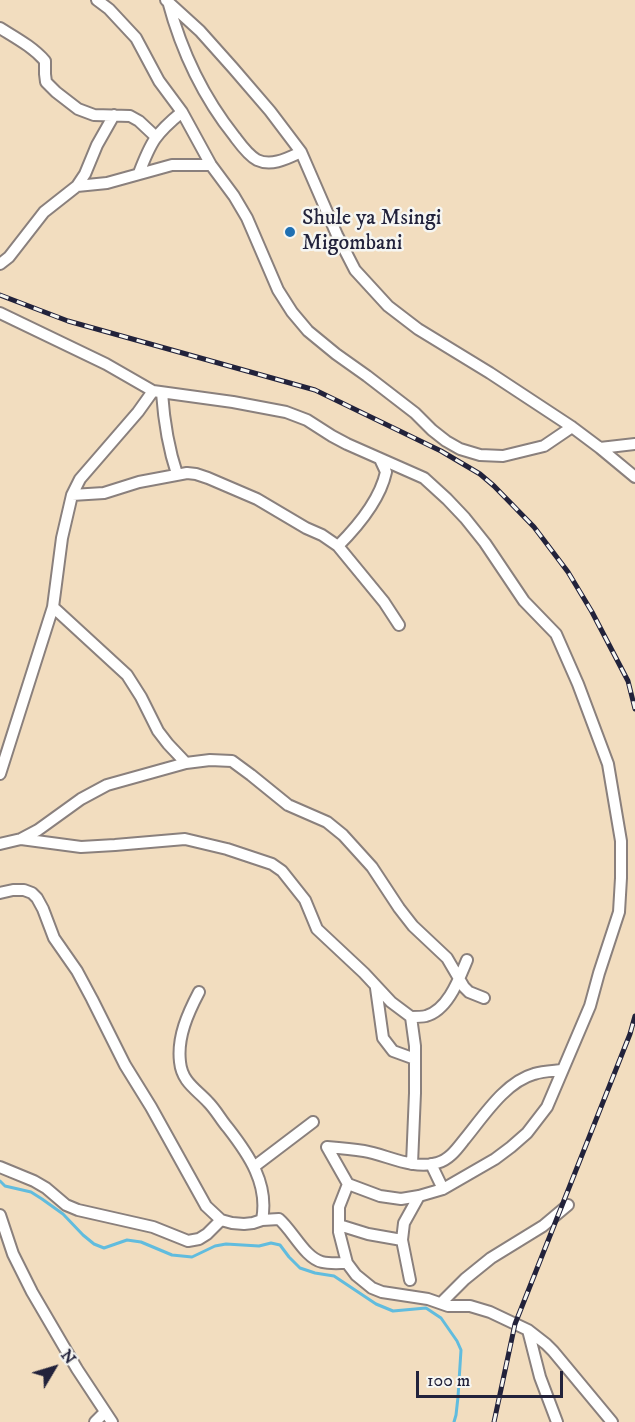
<!DOCTYPE html>
<html>
<head>
<meta charset="utf-8">
<style>
  body { margin:0 }
  #map { position:relative; width:635px; height:1422px; overflow:hidden; background:#f2ddbf; font-family:"IM FELL DW Pica",serif }
  canvas { display:block }
  .north { position:absolute; left:24px; top:1338px; width:60px; height:60px; -webkit-text-stroke:4px #f6f6f2; paint-order:stroke; rotate:52deg; font-size:16px; font-weight:700; line-height:24px; text-align:center; color:#22223b }
  .north::after { content:''; display:block; margin:auto; width:21px; height:27px; background:#22223b; clip-path:polygon(50% 0,100% 100%,50% 72%,0 100%) }
  .scale { position:absolute; left:416px; top:1371px; width:147px; height:27px; box-sizing:border-box; border:3px solid #22223b; border-top:0; padding-left:8px; font-size:18px; line-height:21px; white-space:nowrap; color:#22223b; -webkit-text-stroke:4px #f6f6f2; paint-order:stroke }
</style>
</head>
<body>
<div id="map">
<canvas width="635" height="1422"></canvas>
<div class="north">N</div>
<div class="scale">100 m</div>
</div>
<script>
const g = document.querySelector('canvas').getContext('2d');
g.lineJoin = 'round';
function strokePath(path, color, width, dash) {
  g.strokeStyle = color;
  g.lineWidth = width;
  g.lineCap = dash ? 'butt' : 'round';
  g.setLineDash(dash || []);
  g.stroke(path);
}
function drawText(font, color, halo, rows, align = 'center') {
  g.font = font + ' "IM FELL DW Pica",serif';
  g.lineWidth = 5;
  g.setLineDash([]);
  g.textBaseline = 'middle';
  g.strokeStyle = halo;
  g.fillStyle = color;
  for (const [text, x, y, turn = 0] of rows) {
    g.save();
    g.translate(x, y);
    g.rotate((+turn || 0) * Math.PI / 180);
    g.textAlign = isNaN(turn) ? turn : align;
    if (halo) g.strokeText(text, 0, 0);
    g.fillText(text, 0, 0);
    g.restore();
  }
}
strokePath(new Path2D(`
  M0,1181L5,1186L31,1192L42,1199L63,1214L83,1235L94,1244L104,1248L127,1240L141,1242L172,1255L192,1257L215,1246L226,1244L259,1246L271,1243L280,1245L289,1257L300,1268L315,1273L334,1276L376,1304L393,1311L426,1308L441,1318L457,1341L461,1350L458,1397L456,1415L454,1422`), '#61bcde', 3);
const minor = new Path2D(`
  M97,0L109,9L136,38L159,81L182,112L211,165L234,196L247,218L278,290L292,312L308,331L336,354L367,376L415,413L432,430L446,441L460,449L480,455L503,456L544,446L572,427
  M166,0L200,31L233,68L270,111L301,152L337,235L355,270L388,306L418,329L490,373L572,427L600,448L635,477
  M168,1C181,50 203,97 235,137C241,145 248,155 257,160C272,167 288,158 301,152
  M0,28C16,38 33,47 45,61V74L46,82L56,92L78,109L94,115L130,116L139,121L155,136
  M139,173C151,142 155,134 182,112
  M77,186L107,183L172,165H211
  M0,264L9,257L44,212L77,186L85,174L97,145L114,115
  M0,313L106,364L153,391L233,402L286,412L307,420L332,436L347,444L424,478L447,499L465,518L485,543L524,601L556,634L578,684L608,764L621,841V878L619,912L599,973L590,1006L547,1107L527,1133L511,1147L495,1159L443,1189L419,1196L401,1199L380,1196L348,1184
  M162,393C164,421 168,447 177,474
  M600,448L635,444
  M72,495L104,493L139,482L187,473L196,474L208,478L257,499L306,528L322,535L338,546L384,602L399,625
  M338,546C358,526 380,500 386,472L380,459
  M53,607L127,675L141,697L158,731L168,744L186,763
  M0,774L53,607L62,538L72,495L80,479L138,412L153,391
  M21,839L81,847L115,845L185,839L227,849L272,864L282,871L305,900L317,929L364,973L391,1002L411,1017C416,1017 421,1017 426,1016C448,1010 459,979 467,960
  M0,844L21,839L38,830L81,799L107,785L186,763L210,760L232,761L251,775L288,805L327,822L343,835L372,867L399,908L413,926L447,958L464,987L469,992L484,998
  M0,893L13,890H24L32,893L37,898L43,909L54,938L77,971L92,999L125,1065L151,1107L206,1206L221,1220L232,1223L244,1224L253,1223L262,1220L279,1219C293,1231 305,1258 322,1262C330,1264 339,1263 347,1263
  M376,988L383,1038L393,1051L415,1059
  M199,992C188,1013 177,1037 180,1062C182,1082 196,1089 208,1102C216,1110 221,1120 228,1128C249,1155 269,1184 262,1220
  M411,1017L415,1046V1093L412,1164
  M327,1147L348,1184L339,1207V1232L347,1263L356,1275L372,1288L382,1292L428,1299L448,1306H470L490,1312L528,1330L546,1344L553,1351L612,1422
  M327,1147C340,1148 352,1149 364,1151C387,1155 413,1170 437,1163C449,1160 457,1149 464,1140C483,1117 505,1082 534,1074C543,1071 553,1071 562,1070
  M431,1164L443,1189
  M255,1166L313,1122
  M0,1167L34,1181L46,1188L66,1205L78,1210L153,1227L188,1241L199,1239L207,1234L221,1220
  M0,1215L13,1254L32,1292L77,1369L112,1422
  M339,1225L368,1234L402,1240
  M410,1280L402,1240L404,1223L419,1196
  M441,1303L465,1279L491,1258L543,1226L568,1205
  M528,1330L540,1377L557,1422
  M95,1422L105,1412`);
strokePath(minor, '#8a807d', 14);
strokePath(minor, '#fff', 10);
const rail = new Path2D(`
  M0,295L68,321L315,390L441,451L480,474L494,486L534,527L568,572L592,612L628,681L635,709
  M494,1422L515,1324L630,1034L635,1016`);
strokePath(rail, '#22223b', 5);
strokePath(rail, '#f6f6f2', 3, [9]);
for (const [x, y, r, color] of [
  [290,232,6,"#1f6fb2"]
]) {
  const dot = new Path2D();
  dot.arc(x, y, r, 0, 2 * Math.PI);
  g.fillStyle = color;
  g.fill(dot);
  strokePath(dot, '#f6f6f2', 2);
}
drawText('22px', '#22223b', '#f6f6f2', [
  ["Shule ya Msingi",302,219],
  ["Migombani",302,244]
], 'left');
</script>
</body>
</html>
